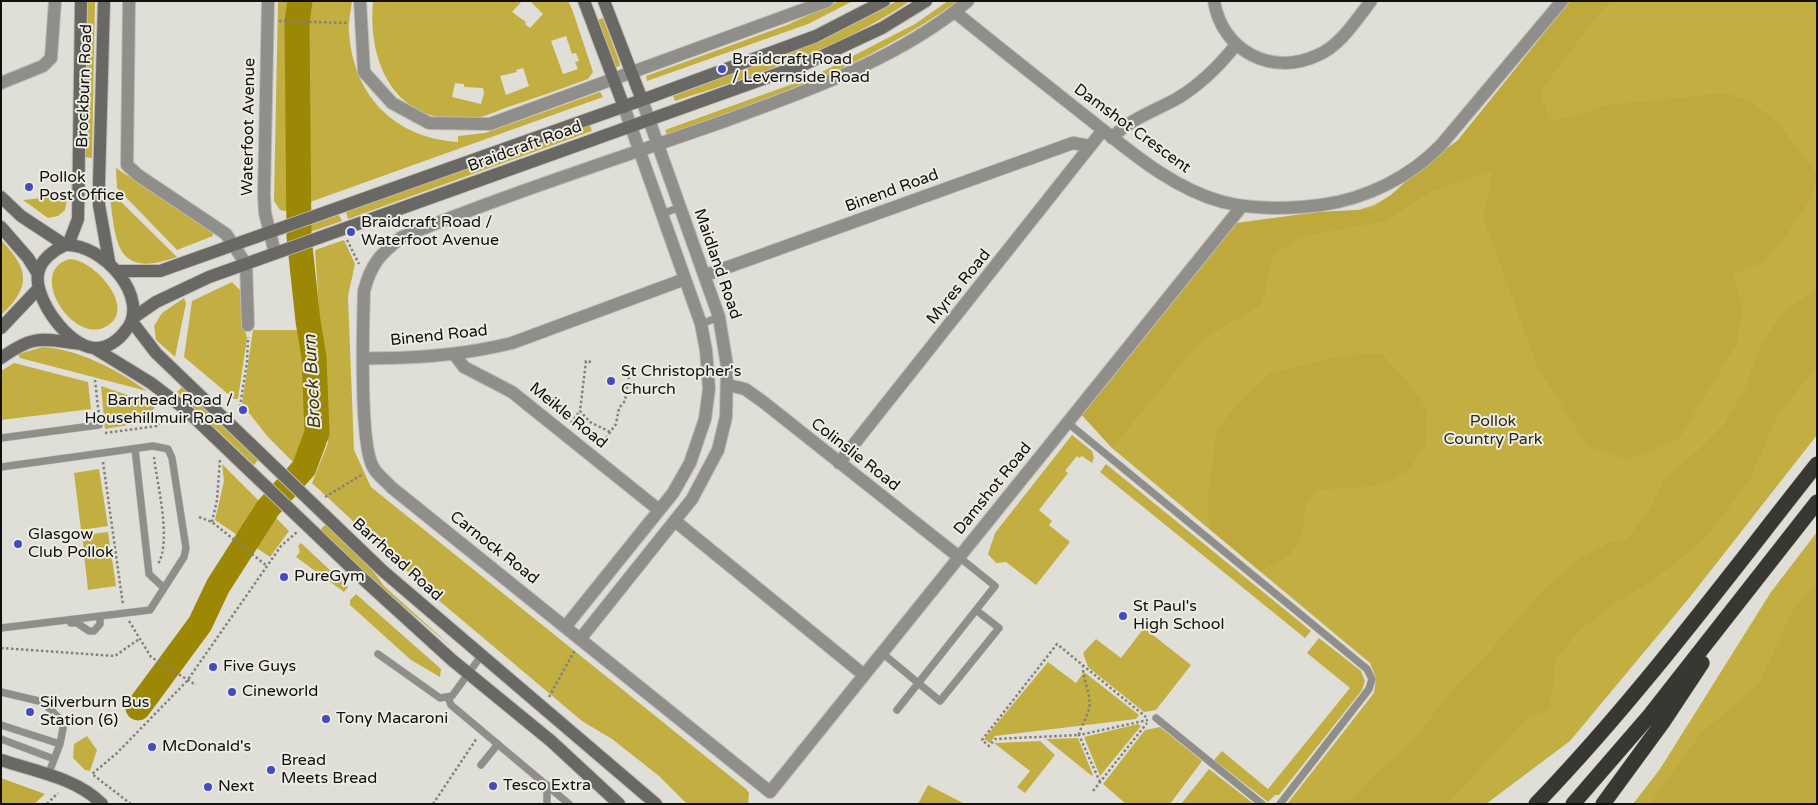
<!DOCTYPE html>
<html>
<head>
<meta charset="utf-8">
<style>
  body { margin:0 }
  #map { position:relative; width:1818px; height:805px; overflow:hidden; background:#e0dfd7; font-family:"Varela Round",sans-serif }
  canvas { display:block }
  .frame { position:absolute; inset:0; border:2px solid #11100e; pointer-events:none }
</style>
</head>
<body>
<div id="map">
<canvas width="1818" height="805"></canvas>
<div class="frame"></div>
</div>
<script>
const g = document.querySelector('canvas').getContext('2d');
g.lineJoin = 'round';
function paint(path, color) {
  g.fillStyle = color;
  g.fill(path, 'evenodd');
}
function strokePath(path, color, width, dash) {
  g.strokeStyle = color;
  g.lineWidth = width;
  g.lineCap = dash ? 'butt' : 'round';
  g.setLineDash(dash || []);
  g.stroke(path);
}
function drawText(font, color, halo, rows, align = 'center') {
  g.font = font + ' "Varela Round",sans-serif';
  g.lineWidth = 4;
  g.setLineDash([]);
  g.textBaseline = 'middle';
  g.strokeStyle = halo;
  g.fillStyle = color;
  for (const [text, x, y, turn = 0] of rows) {
    g.save();
    g.translate(x, y);
    g.rotate((+turn || 0) * Math.PI / 180);
    g.textAlign = isNaN(turn) ? turn : align;
    if (halo) g.strokeText(text, 0, 0);
    g.fillText(text, 0, 0);
    g.restore();
  }
}
paint(new Path2D(`
  M88,1H95L92,158L85,157Z
  M278,1H352C351,11 348,22 349,32C353,95 394,138 458,142V136L485,133L600,92L603,97L285,211L280,210L274,201Z
  M373,1H522L512,12L526,22L525,24L530,28L543,14L530,1H568L572,9L593,72L588,79C560,89 533,99 505,108C495,112 486,116 476,118C399,129 367,68 373,1ZM566,36L572,54L576,53L579,61L575,62L578,69L563,74L551,41ZM523,68L529,86L506,95L500,76L517,72L516,70ZM455,83L464,84V87L483,88L484,93L481,104L452,97Z
  M839,1H853L808,24L647,81L646,76L787,25Z
  M897,1H910C839,49 756,75 675,101L673,96L823,40Z
  M948,1H958C866,66 773,99 667,135L665,130L812,77L915,24Z
  M1571,1H1817V435L1690,597L1570,741L1486,804H1287L1374,693L1376,678L1370,663L1112,448L1086,419L1234,232L1343,215L1374,205L1412,183L1442,160Z
  M603,18L619,61L620,66L616,67L613,62L597,20Z
  M590,125L592,131L348,219L346,212Z
  M116,168L212,231L213,236L177,250L117,188Z
  M109,190L177,257C113,280 116,240 109,190Z
  M68,195L65,210L58,216L48,218L23,200Z
  M339,215L342,221L307,233L304,227Z
  M1,240C29,269 32,287 1,315Z
  M344,240L355,264L348,296L354,450L371,487L746,789L749,793L748,804H687L659,776L612,739L582,721L436,598L312,483L328,443L315,250Z
  M70,259C96,260 141,313 103,328C70,341 27,270 70,259Z
  M232,282L243,293V322L247,338L238,399H234L184,357L192,301Z
  M184,298L186,303L175,357L156,340L154,326L162,313Z
  M253,330H305L310,355L315,424L299,468L268,437L242,404Z
  M43,347C80,350 116,369 147,391L20,358L18,354Z
  M14,363L88,382L91,409L1,420V371Z
  M101,386L156,405L145,422L105,429Z
  M182,387L258,460L254,465L177,392Z
  M1072,435L1092,451L1094,458L1092,463L1082,456L1079,458L1077,456L1065,471L1068,473L1039,510L1052,521L1049,525L1070,542L1036,585L1006,562L996,563L988,554L995,533Z
  M222,464L289,531L270,557L215,520L224,481Z
  M1106,464L1311,631L1305,638L1100,472Z
  M99,469L108,526L81,530L74,473Z
  M326,524L365,560L384,586L455,650L381,587L320,530Z
  M108,532L116,586L88,590L82,535Z
  M1817,532V804H1633L1660,769L1771,592Z
  M301,543L348,587L344,592L296,557L300,552L298,546Z
  M356,594L441,669L440,677L411,660L350,605V600Z
  M1144,628L1191,665L1156,710L1144,712L1088,667L1083,653L1096,639L1121,658Z
  M1319,638L1361,671L1365,681L1362,690L1279,795H1275L1268,802L1214,760L1222,751L1268,789L1350,688L1307,653Z
  M1048,662L1076,683L1084,672L1139,715L1136,719L995,736L990,743L984,739Z
  M1138,724L1141,726L1100,776L1084,737Z
  M1160,727L1202,761L1170,804H1126L1103,784L1145,730Z
  M87,736L97,750L90,771L85,770L73,758L74,744Z
  M1078,738L1093,775L1092,776L1046,739Z
  M1040,741L1055,755L1025,793L1017,787L1030,771L994,743Z
  M1209,769L1254,804H1181Z
  M928,785L965,804H918Z`), '#c3ae42');
paint(new Path2D(`
  M1570,1H1611L1597,16L1540,92L1551,122L1609,105L1726,93L1750,101L1777,122L1817,174L1811,198L1787,234L1764,262L1733,275L1743,307L1737,343L1679,439L1627,460L1587,446L1537,366L1483,217L1493,170L1431,192L1385,221L1300,237L1274,254L1262,304L1201,340L1112,448L1078,411L1236,223L1318,212L1375,209L1422,167L1458,140Z
  M1817,288V367L1778,414L1750,479L1704,540L1652,581L1615,603L1580,630L1556,659L1550,709L1526,719L1459,792L1445,804H1341L1358,794L1372,777L1413,741L1453,689L1480,662L1545,588L1580,558L1609,543L1628,538L1650,509L1665,478L1694,454L1725,423L1747,384L1761,344L1782,314Z
  M1382,354L1407,381L1427,409L1426,443L1408,471L1377,486L1317,490L1306,504L1301,540L1289,556L1260,571L1210,529L1207,504L1217,429L1238,404L1271,373L1339,356Z
  M1817,583V804H1650L1701,733L1759,684L1792,611Z
  M1,778L45,794L34,804H1Z`), '#bfa93c');
strokePath(new Path2D(`
  M138,708L200,624L218,586L268,508L304,468L317,433L314,357L308,321L299,237L297,22L300,1`), '#9d8805', 25);
const lane = new Path2D(`
  M662,214L680,207
  M701,324L719,317
  M1068,423L1367,669L1372,679L1369,689L1280,804
  M1,438L99,425
  M135,449L149,574L164,588
  M1,467L153,446L168,449L172,458L186,548L184,557L150,610L1,628
  M71,623H77L89,631H94L100,624V617
  M882,653L940,701L999,628L976,610
  M378,654L440,698L452,696L481,656
  M1,692L43,702L64,723L60,744L48,775
  M448,697L451,705L569,804
  M897,710L995,586L959,557
  M1156,718L1262,804
  M1,725L60,744
  M1,739L54,759
  M481,765L498,744
  M547,785V804`);
const street = new Path2D(`
  M129,1L127,165L138,175L226,234L246,264L248,325
  M268,1L264,195L265,213L275,253
  M360,1L364,72L392,103L429,123L490,124L827,1
  M968,1C899,59 809,90 725,121C617,159 507,194 402,237C380,254 371,264 364,291C363,325 359,442 373,467C377,475 386,481 391,487L770,792L1242,206
  M1214,1C1222,51 1272,77 1318,55C1341,45 1356,20 1371,1
  M955,12C1004,52 1054,91 1103,130C1139,159 1178,190 1223,202C1255,210 1288,209 1321,205C1366,199 1410,177 1441,145L1562,1
  M1,83L43,66L51,58L55,1
  M1112,138C1129,119 1157,110 1178,98C1201,84 1219,66 1235,46
  M706,275L1073,143L1090,146
  M454,354L464,367L512,392L659,510
  M364,358C414,359 463,355 512,343L685,279
  M728,385L745,389L762,401L959,557
  M839,463L1103,130
  M675,521L864,675
  M566,626L673,493L690,463L705,419L709,389L706,350L701,324L624,107
  M581,638L692,499L718,450L726,417L727,366L719,317L642,100`);
const secondary = new Path2D(`
  M104,1L99,183V205L109,261
  M584,1L624,107
  M604,1L642,100
  M1,197L21,216L65,245
  M1,227L28,258L38,274
  M65,245C103,243 152,299 126,330C119,340 107,349 94,348C68,346 34,299 38,274C40,260 54,250 65,245Z
  M68,245L78,219L81,1
  M118,271H160L642,100L816,36L884,1
  M133,318L156,302L209,277L805,64L882,28L926,1
  M133,323L156,353L383,571L656,804
  M1,328L38,289
  M94,348L151,383L185,409L363,579L452,660L551,741L619,804
  M1,358C35,334 42,339 81,344
  M1,760C34,771 77,778 102,804`);
const highway = new Path2D(`
  M1536,804C1638,698 1726,579 1817,464
  M1573,804L1650,715L1817,502
  M1603,804L1663,722L1702,663`);
strokePath(lane, '#bbbab3', 8);
strokePath(street, '#bbbab3', 14);
strokePath(secondary, '#bbbab3', 14);
strokePath(highway, '#bbbab3', 16);
strokePath(new Path2D(`
  M279,21L349,23
  M347,240L359,264
  M591,362L586,361L580,411L590,422L610,432
  M95,380L99,416
  M240,407L247,362L248,337
  M571,423L580,411
  M105,433L157,426L169,413
  M600,446L616,424L619,408L625,401L629,375
  M154,457C157,484 172,541 158,564
  M103,462L123,605
  M325,497L363,474
  M199,517L212,522L267,566
  M212,522L217,500L220,459
  M129,621L151,657L196,685
  M1,648L115,656L139,639
  M1083,665C1082,680 1092,694 1089,709C1087,718 1081,725 1079,735L995,739L989,746L982,740L1057,644L1146,717
  M549,697L575,650
  M1100,782L1079,735L1148,720
  M1093,791L1147,723
  M47,804L58,793
  M131,804L92,774L117,753L187,681L281,546L297,532
  M433,804L477,738`), '#82817c', 2.5, [2.5, 2.5]);
strokePath(lane, '#8f8e8b', 7);
strokePath(street, '#8f8e8b', 12);
strokePath(secondary, '#696864', 12);
strokePath(highway, '#393732', 15);
for (const [x, y, r, color] of [
  [722,69,5,"#434bbf"],
  [29,187,5,"#434bbf"],
  [351,232,5,"#434bbf"],
  [611,381,5,"#434bbf"],
  [243,410,5,"#434bbf"],
  [18,544,5,"#434bbf"],
  [284,577,5,"#434bbf"],
  [1123,616,5,"#434bbf"],
  [213,667,5,"#434bbf"],
  [232,692,5,"#434bbf"],
  [30,712,5,"#434bbf"],
  [326,719,5,"#434bbf"],
  [152,747,5,"#434bbf"],
  [271,770,5,"#434bbf"],
  [493,786,5,"#434bbf"],
  [208,787,5,"#434bbf"]
]) {
  const dot = new Path2D();
  dot.arc(x, y, r, 0, 2 * Math.PI);
  g.fillStyle = color;
  g.fill(dot);
  strokePath(dot, '#edece4', 2);
}
drawText('16px', '#11100e', '#edece4', [
  ["Braidcraft Road",732,60],
  ["/ Levernside Road",732,78],
  ["Pollok",39,178],
  ["Post Office",39,196],
  ["Braidcraft Road /",361,223],
  ["Waterfoot Avenue",361,241],
  ["St Christopher's",621,372],
  ["Church",621,390],
  ["Barrhead Road /",233,401,"right"],
  ["Househillmuir Road",233,419,"right"],
  ["Glasgow",28,535],
  ["Club Pollok",28,553],
  ["PureGym",294,577],
  ["St Paul's",1133,607],
  ["High School",1133,625],
  ["Five Guys",223,667],
  ["Cineworld",242,692],
  ["Silverburn Bus",40,703],
  ["Station (6)",40,721],
  ["Tony Macaroni",336,719],
  ["McDonald's",162,747],
  ["Bread",281,761],
  ["Meets Bread",281,779],
  ["Tesco Extra",503,786],
  ["Next",218,787]
], 'left');
drawText('16px', '#11100e', '#edece4', [
  ["Brockburn Road",85,86,-88],
  ["Waterfoot Avenue",249,127,-89],
  ["Damshot Crescent",1132,129,36],
  ["Braidcraft Road",525,147,-20],
  ["Binend Road",892,191,-20],
  ["Maidland Road",717,264,71],
  ["Myres Road",959,287,-51],
  ["Binend Road",439,336,-6],
  ["Meikle Road",568,416,39],
  ["Colinslie Road",855,455,38],
  ["Damshot Road",993,489,-51],
  ["Carnock Road",494,548,38],
  ["Barrhead Road",397,560,42]
]);
drawText('16px', '#2d2a17', '#edece4', [
  ["Pollok",1493,422],
  ["Country Park",1493,440]
]);
drawText('italic 18px', '#3f3607', '#edece4', [
  ["Brock Burn",313,382,-93]
]);
</script>
</body>
</html>
